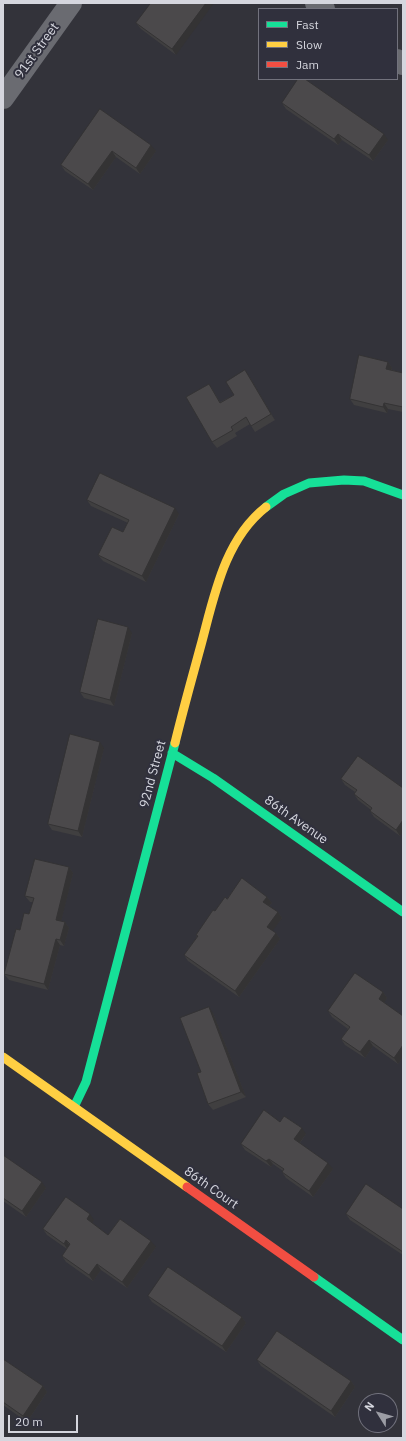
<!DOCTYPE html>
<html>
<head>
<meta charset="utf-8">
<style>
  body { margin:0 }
  #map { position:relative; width:406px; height:1441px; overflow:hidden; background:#33333a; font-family:"IBM Plex Sans",sans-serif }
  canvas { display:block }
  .frame { position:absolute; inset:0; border:4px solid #d5d6de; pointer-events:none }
  .legend { position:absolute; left:258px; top:8px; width:140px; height:72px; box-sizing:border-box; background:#30303d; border:1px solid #72727d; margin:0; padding:5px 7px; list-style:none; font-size:12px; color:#d5d6de }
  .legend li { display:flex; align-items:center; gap:8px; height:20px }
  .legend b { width:20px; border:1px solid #72727d }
  .north { position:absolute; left:358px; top:1393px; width:40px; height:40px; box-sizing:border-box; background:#30303d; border:1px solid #72727d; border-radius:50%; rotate:307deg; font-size:11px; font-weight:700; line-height:16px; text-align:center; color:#d5d6de }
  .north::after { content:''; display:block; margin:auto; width:14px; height:18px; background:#9c9da5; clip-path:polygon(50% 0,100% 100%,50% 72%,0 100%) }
  .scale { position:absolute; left:8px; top:1415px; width:70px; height:18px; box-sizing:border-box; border:2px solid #d5d6de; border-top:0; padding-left:5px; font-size:12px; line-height:14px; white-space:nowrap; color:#d5d6de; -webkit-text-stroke:3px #30303d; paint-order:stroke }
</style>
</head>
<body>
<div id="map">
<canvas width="406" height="1441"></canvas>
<div class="frame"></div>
<ul class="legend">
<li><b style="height:5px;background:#16e098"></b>Fast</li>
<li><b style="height:5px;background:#ffcf43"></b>Slow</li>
<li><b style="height:5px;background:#f24e42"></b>Jam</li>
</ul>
<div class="north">N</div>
<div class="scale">20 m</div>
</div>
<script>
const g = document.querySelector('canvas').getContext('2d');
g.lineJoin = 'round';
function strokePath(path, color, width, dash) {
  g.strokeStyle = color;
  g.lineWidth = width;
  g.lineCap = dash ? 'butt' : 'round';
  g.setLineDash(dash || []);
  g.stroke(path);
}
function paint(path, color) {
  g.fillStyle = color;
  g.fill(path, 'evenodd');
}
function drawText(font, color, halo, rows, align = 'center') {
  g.font = font + ' "IBM Plex Sans",sans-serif';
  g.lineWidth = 4;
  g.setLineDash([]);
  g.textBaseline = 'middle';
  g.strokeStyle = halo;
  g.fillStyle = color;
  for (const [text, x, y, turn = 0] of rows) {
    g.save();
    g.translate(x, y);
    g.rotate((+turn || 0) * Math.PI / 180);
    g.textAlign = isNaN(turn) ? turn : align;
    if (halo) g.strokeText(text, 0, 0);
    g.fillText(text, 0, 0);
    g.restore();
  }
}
strokePath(new Path2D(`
  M316,3L324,9
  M397,60L403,64
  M3,98L71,3`), '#6a6b71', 22);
strokePath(new Path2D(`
  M266,507L284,494L309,483L344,480L364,481L403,495
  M172,753L213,778L403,912
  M74,1107L86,1082L175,743
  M314,1277L403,1340`), '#16e098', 9);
strokePath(new Path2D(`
  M175,743C183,710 192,678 201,645C214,597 224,540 266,507
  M3,1057L187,1187`), '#ffcf43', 9);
strokePath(new Path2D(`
  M187,1187L314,1277`), '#f24e42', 9);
paint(new Path2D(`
  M151,3L176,55L141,29L136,23Z
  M282,103L388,140L373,161L342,140L338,145L286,109Z
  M100,109L156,151L140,174L116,157L93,190L65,171L61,165Z
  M388,362L392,368V370L403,373V412L388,409L387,413L354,405L350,399Z
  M249,376L275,420L255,432L250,424L235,433L237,436L217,448L212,442L209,384L220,402L234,395Z
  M87,500L179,514L146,582L103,561L98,555L123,532L128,523L91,506Z
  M132,633L114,706L84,698L80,692Z
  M104,748L82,837L52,830L48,824Z
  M341,779L403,788V832L400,836L374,817L370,811L371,810L358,800L354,794L355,792L345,785Z
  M69,867L73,873L61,921L65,922L69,928L64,946L60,945L48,990L9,980L4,974L20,930L29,914L33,902H30L25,896Z
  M267,897L272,903L269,906L278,912L282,918L272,931L276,933L280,939L239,997L188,961L184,955L197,937L196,935L215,911L227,899Z
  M383,992L387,998L384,1003L403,1016V1057L398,1064L373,1046L365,1058L345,1045L341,1039L348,1029L332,1017L328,1011Z
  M213,1013L246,1097L213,1110L208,1104L201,1072Z
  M280,1122L306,1134L300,1143L333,1169L313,1197L286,1178L282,1172L283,1171L273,1164L271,1167L245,1150L241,1144Z
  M3,1155L46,1188L26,1217L3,1201Z
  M403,1209V1255L350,1220L346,1214Z
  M94,1220L92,1223L108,1235L156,1247L127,1288L101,1270L93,1281L66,1262L62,1256L67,1249L47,1235L43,1229Z
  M148,1296L242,1317L246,1323L226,1352L152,1302Z
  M3,1359L43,1386L47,1392L27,1422L3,1405Z
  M257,1360L351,1381L355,1387L335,1417L261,1366Z`), '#403f40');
paint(new Path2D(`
  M206,3H214L176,55L172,49Z
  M338,134L342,140L338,145L334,139Z
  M384,134L388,140L373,161L369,155Z
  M151,145L156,151L140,174L136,168Z
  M112,151L116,157L93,190L88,184Z
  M388,362L392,368L390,375L386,369Z
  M245,370L249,376L275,420L271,414Z
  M384,403L388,409L387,413L383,407Z
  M175,508L179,514L146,582L142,576Z
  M128,627L132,633L114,706L110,700Z
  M100,742L104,748L82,837L78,831Z
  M403,820V832L400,836L396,830Z
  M69,867L73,873L60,926L56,920Z
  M267,897L272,903L267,908L263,902Z
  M278,912L282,918L271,933L267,927Z
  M65,922L69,928L64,946L60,940Z
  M276,933L280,939L239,997L235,991Z
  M56,939L60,945L48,990L44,984Z
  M383,992L387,998L383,1005L379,999Z
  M209,1007L213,1013L246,1097L241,1092Z
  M369,1040L373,1046L365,1058L360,1052Z
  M403,1045V1057L398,1064L394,1058Z
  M302,1128L306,1134L298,1145L294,1139Z
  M269,1159L273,1164L271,1167L266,1161Z
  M328,1163L333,1169L313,1197L309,1191Z
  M42,1182L46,1188L26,1217L22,1211Z
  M90,1214L94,1220L91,1225L87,1219Z
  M66,1240L70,1246L68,1250L64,1244Z
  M151,1241L156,1247L127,1288L122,1282Z
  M97,1264L101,1270L93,1281L89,1275Z
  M242,1317L246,1323L226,1352L222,1346Z
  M351,1381L355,1387L335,1417L331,1411Z
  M43,1386L47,1392L27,1422L23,1416Z`), '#343334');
const building = new Path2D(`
  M151,3H206L172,49L136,23Z
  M298,79H305L384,134L369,155L338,134L334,139L282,103Z
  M100,109L151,145L136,168L112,151L88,184L61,165Z
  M359,355L388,362L386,369L403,373V407L384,403L383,407L350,399Z
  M245,370L271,414L251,426L246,417L231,427L233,430L212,442L186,397L209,384L220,403L234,395L226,382Z
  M100,473L175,508L142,576L98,555L112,527L123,532L129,520L87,500Z
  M98,619L128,627L110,700L80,692Z
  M70,734L100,742L78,831L48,824Z
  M358,756L403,788V820L396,830L370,811L372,808L354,794L357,790L341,779Z
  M35,859L69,867L56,920L65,922L60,940L56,939L44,984L4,974L16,929L20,930L24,913L29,914L34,898L25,896Z
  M242,878L267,897L263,902L278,912L267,927L276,933L235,991L184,955L198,936L196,935L213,910L215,911L225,897L227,899Z
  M355,973L383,992L379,999L403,1016V1045L394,1058L369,1040L360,1052L341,1039L350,1027L328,1011Z
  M209,1007L241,1092L208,1104L197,1073L201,1072L180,1018Z
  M264,1110L280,1122L284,1116L302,1128L294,1139L328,1163L309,1191L282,1172L284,1169L269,1159L266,1161L241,1144Z
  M3,1155L42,1182L22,1211L3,1198Z
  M366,1184L403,1209V1252L346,1214Z
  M66,1197L90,1214L87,1219L108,1235L120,1219L151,1241L122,1282L97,1264L89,1275L62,1256L70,1244L66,1240L64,1244L43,1229Z
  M168,1267L242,1317L222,1346L148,1296Z
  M277,1331L351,1381L331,1411L257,1360Z
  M3,1359L43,1386L23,1416L3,1402Z`);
paint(building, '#4b494b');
strokePath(building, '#343334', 1);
drawText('13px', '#d5d6de', '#30303d', [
  ["91st Street",37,51,-54],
  ["92nd Street",153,774,-75],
  ["86th Avenue",296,820,35],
  ["86th Court",211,1188,35]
]);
</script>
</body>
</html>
